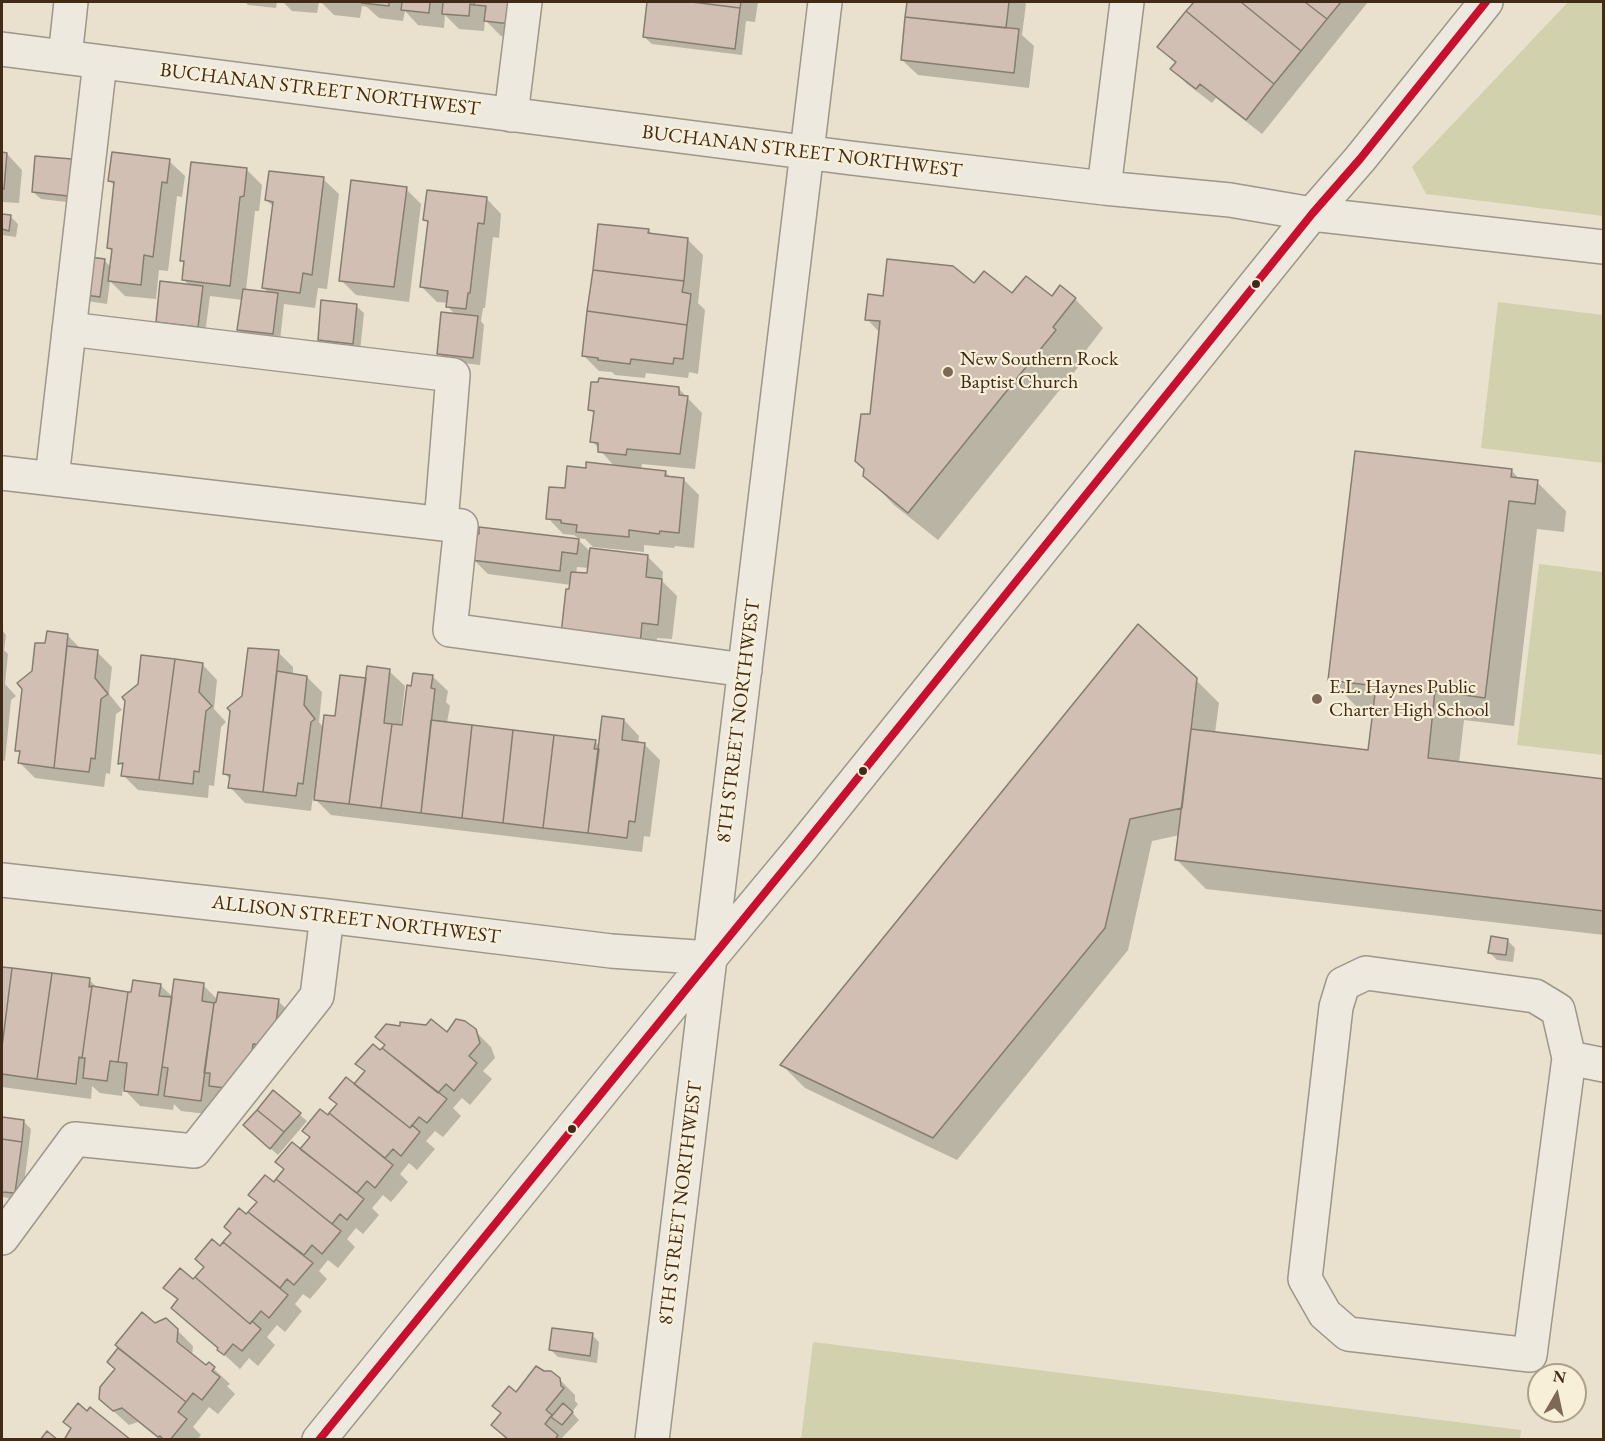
<!DOCTYPE html>
<html>
<head>
<meta charset="utf-8">
<style>
  body { margin:0 }
  #map { position:relative; width:1605px; height:1441px; overflow:hidden; background:#e9e1ce; font-family:"EB Garamond",serif }
  canvas { display:block }
  .frame { position:absolute; inset:0; border:3px solid #412a16; pointer-events:none }
  .north { position:absolute; left:1527px; top:1363px; width:60px; height:60px; box-sizing:border-box; background:#f8efd8; border:2px solid #afa08a; border-radius:50%; rotate:9deg; font-size:16px; font-weight:700; line-height:24px; text-align:center; color:#412a16 }
  .north::after { content:''; display:block; margin:auto; width:21px; height:27px; background:#7c6a56; clip-path:polygon(50% 0,100% 100%,50% 72%,0 100%) }
</style>
</head>
<body>
<div id="map">
<canvas width="1605" height="1441"></canvas>
<div class="frame"></div>
<div class="north">N</div>
</div>
<script>
const g = document.querySelector('canvas').getContext('2d');
g.lineJoin = 'round';
function paint(path, color) {
  g.fillStyle = color;
  g.fill(path, 'evenodd');
}
function strokePath(path, color, width, dash) {
  g.strokeStyle = color;
  g.lineWidth = width;
  g.lineCap = dash ? 'butt' : 'round';
  g.setLineDash(dash || []);
  g.stroke(path);
}
function drawText(font, color, halo, rows, align = 'center') {
  g.font = font + ' "EB Garamond",serif';
  g.lineWidth = 4.5;
  g.setLineDash([]);
  g.textBaseline = 'middle';
  g.strokeStyle = halo;
  g.fillStyle = color;
  for (const [text, x, y, turn = 0] of rows) {
    g.save();
    g.translate(x, y);
    g.rotate((+turn || 0) * Math.PI / 180);
    g.textAlign = isNaN(turn) ? turn : align;
    if (halo) g.strokeText(text, 0, 0);
    g.fillText(text, 0, 0);
    g.restore();
  }
}
paint(new Path2D(`
  M1568,2H1603V216L1426,194L1412,167Z
  M1498,302L1603,315V463L1481,448Z
  M1539,564L1603,572V755L1517,745Z
  M813,1342L1521,1430L1520,1439H801Z`), '#d1d1ae');
paint(new Path2D(`
  M245,2H277L276,8L248,5Z
  M283,2H319L317,13L292,11Z
  M321,2H534L526,39L501,36L485,20L484,31L459,29L445,15L444,28L418,25L405,11L403,21L379,18L367,7L362,6L360,18L334,15Z
  M648,2H758L755,22L746,21L742,55L652,44L644,37Z
  M909,2H1024L1026,4L1022,35L1034,46L1029,88L918,75L902,60Z
  M1196,2H1368L1262,134L1216,98L1212,103L1187,84L1172,69L1176,64L1159,47Z
  M2,154H7L22,170L19,203L2,202Z
  M71,161L79,168L75,203L41,199L33,192Z
  M169,161L185,176L182,197L177,196L168,271L159,270L156,299L125,296L110,281L107,304L87,301L80,294L104,260L111,267L113,252L108,248L115,186L110,181Z
  M247,170L262,185L259,211H255L246,290L269,294L264,288L274,207L266,200L323,179L339,194L327,289L318,288L315,308L284,304L280,341L246,337L239,330L243,300L210,296L205,334L165,329L157,321L190,286L184,280L185,264L182,260Z
  M406,189L421,204L409,302L356,295L341,280Z
  M486,198L501,214L499,238L493,237L485,308H483L481,321L484,325L480,365L446,361L439,354L456,315L447,306L448,303L437,302L422,287L429,224L425,220Z
  M2,215L11,217L18,224L16,237L2,235Z
  M648,230L653,235L688,240L703,255L698,303L705,310L698,374L689,372L688,378L646,373L645,378L615,375L612,372L599,371L584,356Z
  M975,285L1012,295L1075,299L1103,328L1081,357L1084,360L938,540L894,505L865,475L880,333L867,319L885,298Z
  M356,306L364,313L360,351L327,347L319,339Z
  M679,389L702,413L695,469L642,464L641,470L665,472L671,478L683,479L699,495L694,548L675,546L674,548L644,545V552L593,547L585,539L578,538L574,535L563,534L548,518L567,490L588,469L615,467L592,441L595,415L590,409Z
  M1512,471L1520,480L1537,482L1566,511L1564,532L1537,529L1514,726L1464,720L1459,763L1604,780V935L1206,889L1177,860L1180,835L1152,841L1128,950L957,1160L805,1088L782,1065L1196,680L1219,703L1215,733L1369,751L1374,710L1358,708L1329,679Z
  M578,540L591,552L647,556L663,572L662,581L677,596L672,639L657,638L655,661L571,591V585L488,574L473,559ZM577,567L589,568L588,575L576,574Z
  M2,630L6,635L4,650L8,654L5,684L16,696L11,700L5,761L2,760Z
  M67,635L82,650L97,652L112,667L109,694L122,710L116,714L110,774L106,773L104,787L35,778L20,763L21,755L17,750L33,672L47,645Z
  M278,652L293,667V675L307,677L322,692L319,722L324,728L336,718L367,680L389,671L405,686L400,731H403L412,688L432,676L448,691L446,702L450,706L447,723L595,741L600,747L624,720L639,736L638,744H644L660,760L650,837L644,836L642,852L331,815L313,797L311,811L245,803L230,787L231,780L224,773L244,696Z
  M202,664L217,680L214,709L226,722L221,727L214,786L209,785L208,798L138,790L123,775L124,767L120,763Z
  M1507,940L1515,948L1513,962L1497,960L1490,953Z
  M2,969L89,980L99,989L132,994L160,985L174,998L203,985L218,1000L278,1001L294,1016L288,1061L268,1058L263,1093L251,1091L225,1100L218,1093L216,1115L181,1111L174,1104L173,1110L140,1106L123,1088L122,1096L100,1093L92,1086L91,1099L2,1087Z
  M475,1031L491,1047L495,1058L483,1071L492,1079L470,1105L462,1098L453,1108L461,1116L443,1137L435,1131L426,1141L435,1149L417,1170L409,1163L400,1174L408,1182L391,1202L383,1195L372,1208L379,1215L363,1234L356,1228L347,1239L355,1247L338,1268L328,1260L319,1271L327,1279L310,1299L303,1294L295,1304L302,1311L285,1332L277,1325L267,1337L275,1345L258,1366L249,1358L240,1369L173,1308L178,1301L165,1288L193,1281L366,1072L357,1064L380,1052L447,1034Z
  M299,1114L307,1121L278,1155L252,1132Z
  M2,1119L23,1121L31,1129L22,1200L2,1197Z
  M154,1325L177,1330L193,1346L192,1356L206,1367L209,1364L214,1369L230,1384L227,1386L235,1394L218,1414L209,1407L193,1427L201,1435L197,1440H160L138,1422L129,1425L100,1399L117,1370L109,1362L120,1348Z
  M592,1335L599,1342L597,1363L558,1357L551,1350Z
  M559,1379L575,1395V1401L578,1404L572,1412L579,1420L561,1439L507,1440L493,1425L516,1394Z`), '#0003');
const building = new Path2D(`
  M362,2H389V6L362,3Z
  M402,2H430L429,13L401,10Z
  M438,2H474V5L470,4L469,16L442,14L443,2Z
  M474,2H517L511,24L484,21L486,6L474,5Z
  M647,2H692L740,8L735,49L643,37Z
  M692,2H741L740,8Z
  M907,2H1009L1006,28L905,17Z
  M1194,2H1241L1301,51L1274,84L1186,11Z
  M1241,2H1305L1327,19L1301,51Z
  M1305,2H1341L1327,19Z
  M1186,11L1274,84L1246,120L1200,84L1196,89L1170,69L1176,62L1157,47Z
  M905,17L1019,29L1014,73L901,60Z
  M2,152L7,153L4,189L2,188Z
  M112,152L170,159L167,183L162,182L153,257L144,255L141,285L108,281L112,249L107,248L114,182L108,181Z
  M35,156L72,159L68,196L32,192Z
  M191,162L247,168L244,196L240,197L230,286L182,280L184,261H180Z
  M269,171L324,177L312,275L303,273L300,293L262,288L273,202L265,200Z
  M351,180L407,187L394,287L339,281Z
  M427,190L487,197L484,224L478,223L470,293H468L466,309L446,307L448,291L420,287L428,221L423,220Z
  M2,214L11,215L9,231L2,229Z
  M598,224L649,229L648,233L688,238L684,281L593,270Z
  M83,256L105,259L100,297L78,294Z
  M887,259L953,266L974,283L984,271L1012,293L1026,276L1052,296L1060,285L1076,298L1053,327L1056,330L908,513L863,476L864,469L855,461L861,414H870L880,321L865,320L868,294L883,296Z
  M593,270L684,281L682,292L691,294L687,325L587,311Z
  M160,281L203,286L198,327L156,322Z
  M243,289L278,293L273,334L237,330Z
  M321,300L357,304L353,344L318,340Z
  M587,311L687,325L683,359L674,358L673,364L631,359L630,364L598,360V358L582,356Z
  M441,312L478,316L473,358L437,354Z
  M599,378L679,387V395L688,396L680,454L627,449L626,455L598,452V443L590,442L594,411L588,410L591,382H598Z
  M1355,451L1512,469L1511,477L1538,480L1535,504L1509,501L1485,698L1435,691L1428,758L1604,779V911L1175,860L1191,729L1368,750L1376,686L1328,680Z
  M586,462L666,471L665,476L684,478L679,533L660,531L659,534L629,530V537L576,532L577,525L561,523V520L546,519L549,487L565,488L567,466L586,468Z
  M479,527L579,539L577,554L562,552L560,571L471,560L474,533L479,534Z
  M590,548L648,555L646,577L662,579L658,625L642,623L640,646L561,634L566,589H569L571,572L587,573Z
  M1138,624L1197,678L1182,808L1130,819L1105,928L933,1138L780,1065Z
  M47,631L68,634L54,768L18,763L20,751H15L22,689L17,683L32,671L35,643H45Z
  M67,646L98,650L95,678L108,694L101,699L95,759L91,758L89,772L54,768Z
  M248,648L279,650L263,792L228,788L230,775L223,774L230,711L227,708L242,696Z
  M141,655L175,659L159,780L121,776L123,763L118,764L125,701L122,697L138,684Z
  M175,659L203,663L199,692L212,706L206,711L199,772L194,771L193,784L159,780Z
  M367,666L390,669L384,723L392,724L381,808L349,804Z
  M277,671L307,676L304,705L315,719L311,722L303,784L298,783L296,796L263,792Z
  M413,673L433,675L431,688L435,689L421,813L381,808L392,724L402,725L407,685L411,686Z
  M340,675L366,678L349,804L314,800L324,715L335,716Z
  M602,716L624,719L622,740L645,743L635,822L629,821L627,838L588,833Z
  M431,720L472,725L462,818L421,813Z
  M472,725L513,730L503,823L462,818Z
  M513,730L554,735L543,828L503,823Z
  M554,735L596,740L594,749H599L588,833L543,828Z
  M1491,936L1508,939L1506,955L1488,953Z
  M2,967L12,968L2,1047Z
  M12,968L52,973L37,1079L2,1074V1047Z
  M52,973L90,978L89,987L92,986L82,1058L79,1057L76,1084L37,1079Z
  M174,979L204,983L202,1001L214,1003L201,1101L164,1096L168,1068L162,1067Z
  M133,980L161,984L159,996L172,997L158,1095L124,1091L127,1063L118,1062L128,992H131Z
  M92,986L128,992L118,1062L110,1061L107,1081L83,1078L85,1058H82Z
  M218,992L279,999L273,1046L253,1044L248,1078L234,1089L209,1086L210,1073H204L214,1003L216,1002Z
  M431,1019L447,1032L456,1019L465,1021L476,1029L480,1043L469,1056L477,1063L454,1091L446,1084L438,1093L382,1048L385,1045L375,1037L386,1024L400,1026V1022L426,1025Z
  M373,1044L380,1050L382,1048L447,1099L427,1123L419,1117L410,1128L354,1084L365,1071L355,1064Z
  M346,1077L410,1128L412,1125L420,1132L401,1156L393,1149L385,1158L329,1113L337,1104L329,1098Z
  M273,1090L301,1113L284,1132L257,1110Z
  M320,1109L328,1115L329,1113L393,1165L375,1188L367,1181L357,1193L300,1149L310,1137L302,1131Z
  M257,1110L284,1132L270,1149L243,1125Z
  M2,1117L24,1120L22,1142L2,1139Z
  M2,1139L22,1142L15,1193L2,1192Z
  M292,1142L364,1199L347,1220L340,1214L332,1224L276,1179L284,1169L275,1162Z
  M265,1175L274,1182L276,1179L341,1231L322,1254L312,1245L304,1255L248,1212L257,1202L248,1195Z
  M239,1208L246,1214L248,1212L313,1263L294,1285L287,1279L280,1288L223,1242L231,1233L224,1227Z
  M212,1239L220,1246L223,1242L288,1295L269,1318L261,1311L250,1324L195,1277L204,1267L195,1259Z
  M180,1268L193,1279L195,1277L250,1324L252,1321L261,1329L242,1351L233,1344L224,1355L217,1350L218,1348L171,1308L178,1299L163,1288Z
  M142,1312L155,1323L166,1318L178,1329L177,1342L206,1365L209,1362L215,1367L212,1371L220,1377L202,1400L193,1393L186,1402L115,1345Z
  M552,1328L593,1333L590,1356L549,1350Z
  M118,1348L186,1402L178,1412L187,1419L170,1440H164L160,1436L158,1437L122,1408L113,1411L99,1399L100,1387L115,1369L107,1362Z
  M536,1366L544,1371H551L560,1378L561,1386L564,1388L546,1410L552,1415L545,1424L558,1435L555,1440H509L491,1425L501,1413L492,1406L509,1386L516,1392Z
  M78,1403L87,1411L90,1407L131,1440H64L71,1428L63,1422Z
  M563,1403L573,1412L562,1425L551,1417Z
  M47,1431L58,1440H40Z`);
paint(building, '#d1bfb4');
strokePath(building, '#857d70', 1.5);
const minor = new Path2D(`
  M2,49L851,158L1104,188L1230,200L1312,214L1604,247
  M65,57L71,2
  M511,115L525,2
  M1104,188L1127,2
  M69,329L453,375L441,523
  M2,473L461,526L450,630L745,670
  M52,478L100,62
  M2,880L327,916L611,951L710,958
  M1366,973L1535,996L1558,1010L1569,1058L1530,1355L1348,1334L1325,1314L1305,1279L1336,1007L1343,984Z
  M1569,1058L1604,1065
  M2,1238L75,1139L194,1151L317,996L327,916
  M319,1440L710,958L803,846L1312,214L1360,159L1486,2
  M652,1440L825,2`);
strokePath(minor, '#9d9689', 36);
strokePath(minor, '#ede9df', 33);
strokePath(new Path2D(`
  M319,1440L803,846L1312,214L1360,159L1486,2`), '#c8102e', 8);
for (const [x, y, r, color] of [
  [1256,284,5,"#412a16"],
  [948,372,6,"#7c6a56"],
  [1317,699,6,"#7c6a56"],
  [863,771,5,"#412a16"],
  [572,1129,5,"#412a16"]
]) {
  const dot = new Path2D();
  dot.arc(x, y, r, 0, 2 * Math.PI);
  g.fillStyle = color;
  g.fill(dot);
  strokePath(dot, '#f8efd8', 2);
}
drawText('20px', '#412a16', '#f8efd8', [
  ["BUCHANAN STREET NORTHWEST",320,90,7],
  ["BUCHANAN STREET NORTHWEST",802,152,7],
  ["8TH STREET NORTHWEST",739,721,-83],
  ["ALLISON STREET NORTHWEST",356,920,7],
  ["8TH STREET NORTHWEST",681,1203,-83]
]);
drawText('20px', '#412a16', '#f8efd8', [
  ["New Southern Rock",960,360],
  ["Baptist Church",960,383],
  ["E.L. Haynes Public",1329,688],
  ["Charter High School",1329,711]
], 'left');
</script>
</body>
</html>
